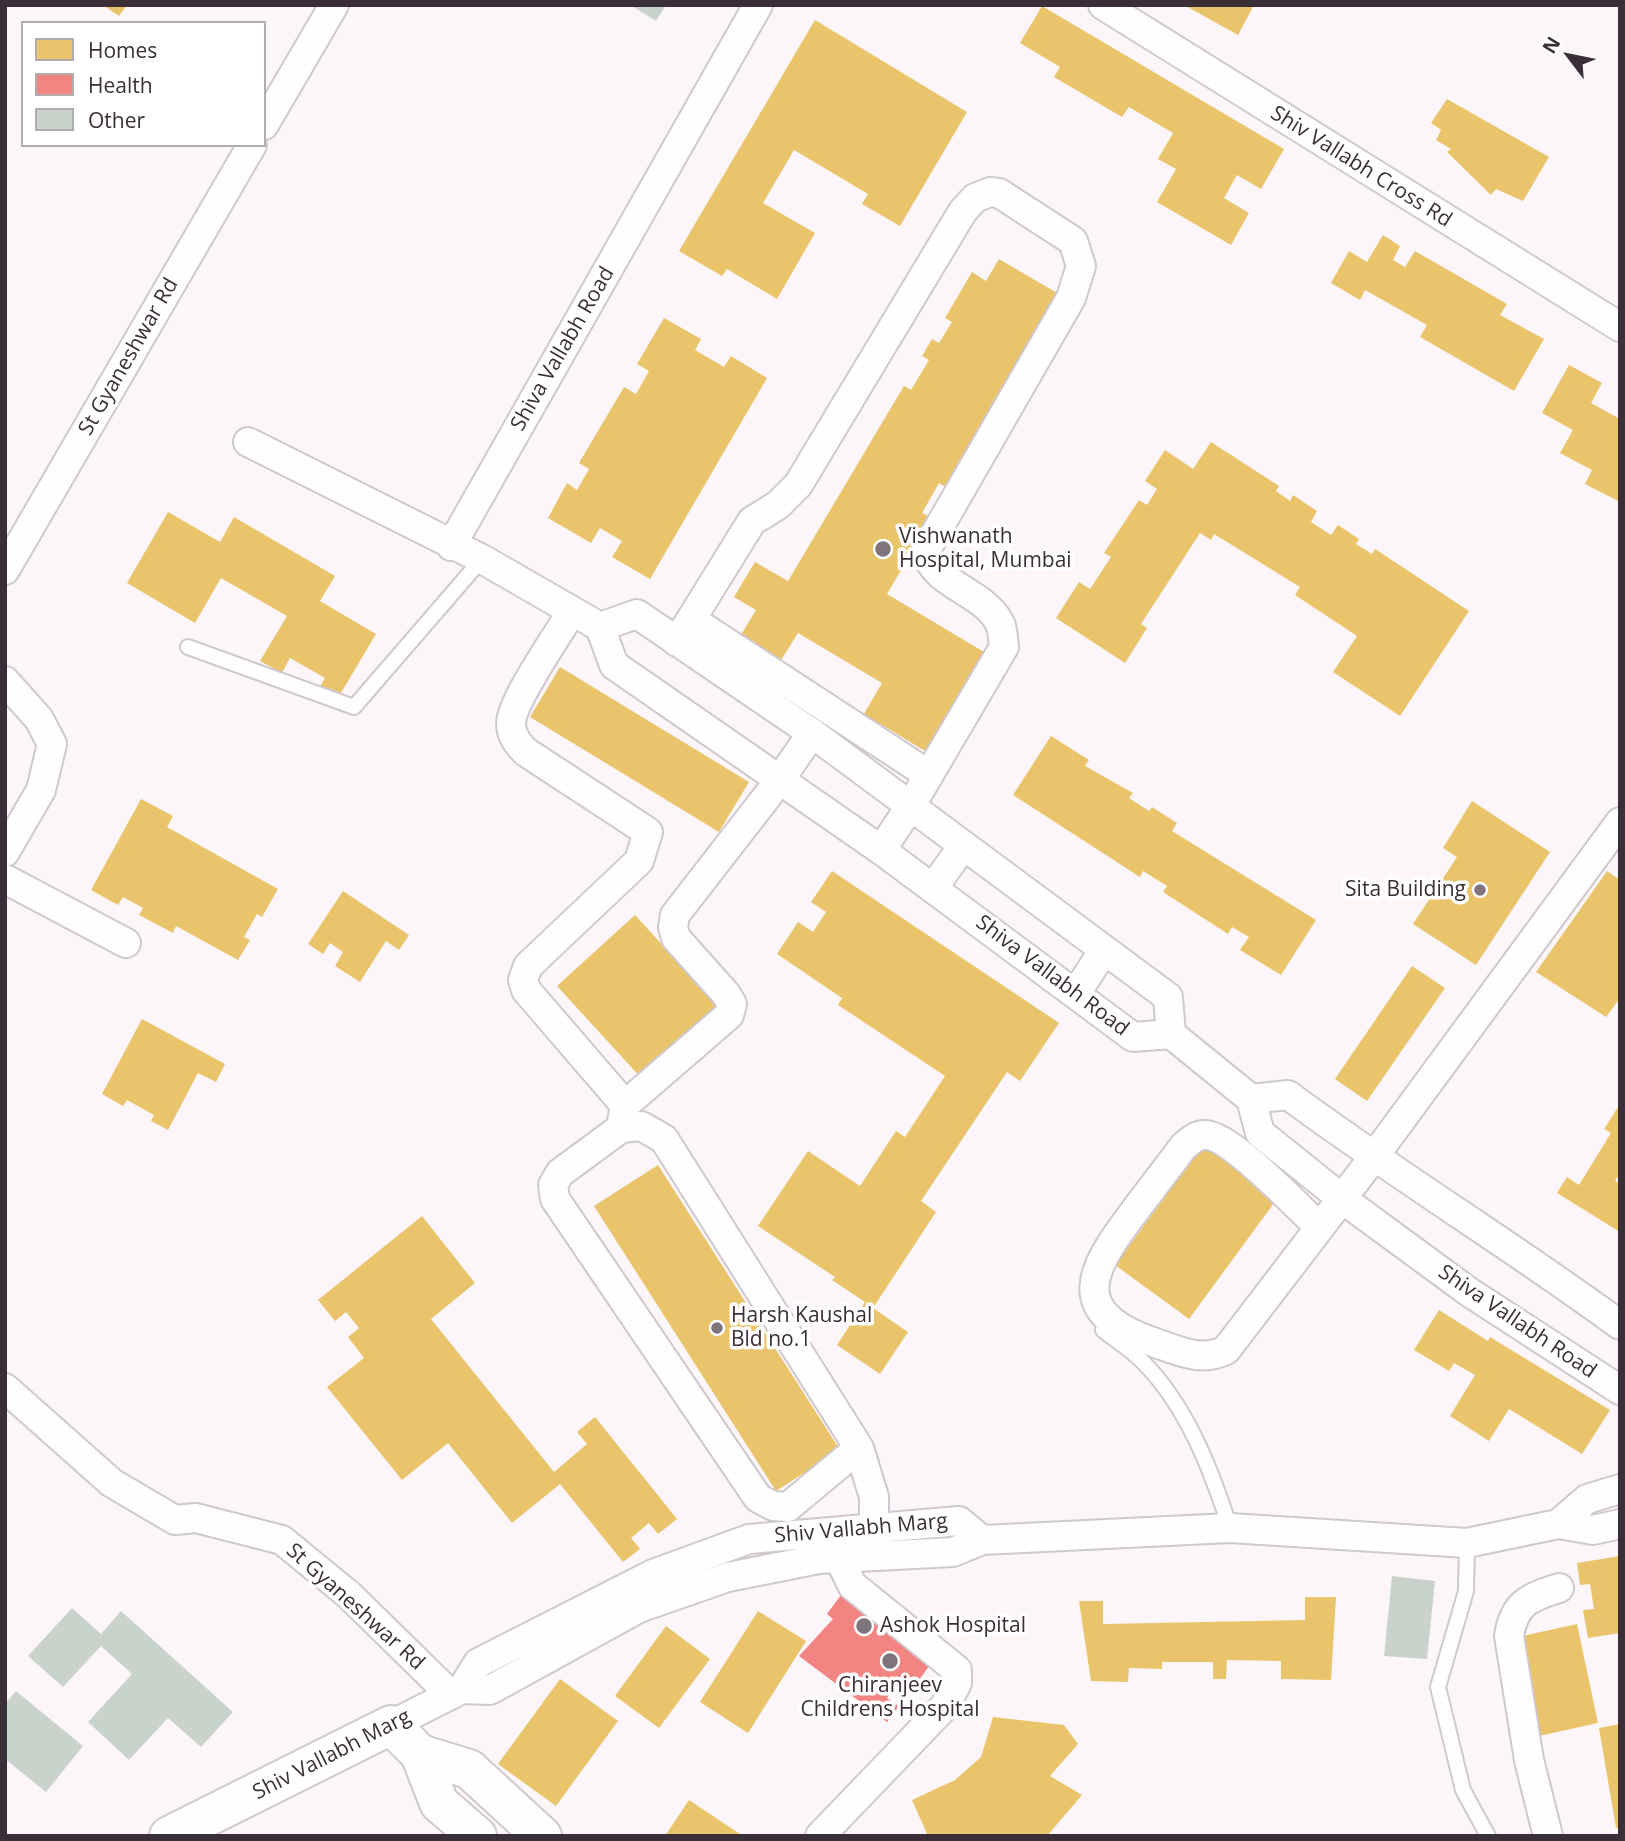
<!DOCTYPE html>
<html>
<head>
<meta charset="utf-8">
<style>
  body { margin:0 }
  #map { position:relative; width:1625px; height:1841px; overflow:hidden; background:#fcf6fb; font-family:"Open Sans",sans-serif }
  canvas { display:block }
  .frame { position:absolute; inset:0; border:7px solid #3a2f37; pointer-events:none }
  .legend { position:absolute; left:21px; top:21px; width:245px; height:126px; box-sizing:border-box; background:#fff; border:2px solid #b0acaf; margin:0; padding:9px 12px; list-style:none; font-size:21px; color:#3a2f37 }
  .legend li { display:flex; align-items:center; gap:14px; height:35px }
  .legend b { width:35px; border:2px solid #b0acaf }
  .north { position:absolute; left:1534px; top:21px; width:70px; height:70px; -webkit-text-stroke:5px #fff; paint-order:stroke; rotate:302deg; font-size:19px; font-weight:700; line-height:28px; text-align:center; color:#3a2f37 }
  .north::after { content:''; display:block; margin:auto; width:24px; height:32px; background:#3a2f37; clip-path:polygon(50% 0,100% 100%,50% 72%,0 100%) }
</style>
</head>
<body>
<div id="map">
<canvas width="1625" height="1841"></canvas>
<div class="frame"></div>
<ul class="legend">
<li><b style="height:19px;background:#e9c46a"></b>Homes</li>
<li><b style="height:19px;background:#f28482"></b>Health</li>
<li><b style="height:19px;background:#cad3cb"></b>Other</li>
</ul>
<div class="north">N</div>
</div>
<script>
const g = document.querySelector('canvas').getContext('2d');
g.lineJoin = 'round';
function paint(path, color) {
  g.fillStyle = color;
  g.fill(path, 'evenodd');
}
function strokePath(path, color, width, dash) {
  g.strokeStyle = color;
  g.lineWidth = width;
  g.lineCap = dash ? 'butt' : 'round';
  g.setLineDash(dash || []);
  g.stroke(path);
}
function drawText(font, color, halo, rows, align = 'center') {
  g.font = font + ' "Open Sans",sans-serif';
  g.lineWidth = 7;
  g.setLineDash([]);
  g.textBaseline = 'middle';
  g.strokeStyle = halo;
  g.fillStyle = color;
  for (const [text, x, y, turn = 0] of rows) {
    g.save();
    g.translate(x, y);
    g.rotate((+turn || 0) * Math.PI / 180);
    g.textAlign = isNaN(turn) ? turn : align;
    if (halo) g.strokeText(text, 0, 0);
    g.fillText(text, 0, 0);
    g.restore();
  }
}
paint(new Path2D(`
  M103,5H127L119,16Z
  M1184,5H1254L1238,35Z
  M1042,6L1284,149L1261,189L1237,175L1224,198L1249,213L1231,245L1157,202L1176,169L1158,159L1173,133L1129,107L1122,117L1054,77L1060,67L1020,43Z
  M815,20L967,112L900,226L862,204L868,194L794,150L763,203L815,233L777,299L727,269L722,276L679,251Z
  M1447,99L1549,157L1523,201L1496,189L1491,195L1447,152L1451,149L1436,140L1441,130L1431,123Z
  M1383,235L1400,246L1393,260L1405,267L1415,251L1507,304L1500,315L1544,339L1514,391L1420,337L1427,325L1365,290L1360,300L1331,283L1349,251L1367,262Z
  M999,259L1064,297L950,490L939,483L922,513L932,518L887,594L984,652L925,751L864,714L882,683L798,633L780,662L739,638L756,610L734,597L755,562L788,581L904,386L911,390L929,360L922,356L932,339L939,343L952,322L945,318L972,272L986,281Z
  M664,318L701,339L695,350L724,367L731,356L767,378L650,579L612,557L622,541L600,528L591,543L548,518L567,483L577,490L589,469L579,463L624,387L636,394L649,371L637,364Z
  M1569,365L1602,383L1591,403L1620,419V502L1585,484L1592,470L1560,453L1573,430L1542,413Z
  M1211,442L1279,486L1276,491L1290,501L1293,495L1317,511L1311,522L1331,535L1338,525L1359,539L1356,544L1372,554L1375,549L1469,611L1400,716L1333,672L1357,636L1295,595L1300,587L1214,534L1211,540L1200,533L1141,624L1147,628L1125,663L1056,618L1079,582L1090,589L1111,557L1104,553L1139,500L1147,505L1157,489L1145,481L1165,450L1193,469Z
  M168,512L220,542L234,517L335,576L320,601L376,634L338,698L320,687L325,678L290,658L282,673L260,661L287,616L221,578L195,623L127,583Z
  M560,667L749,782L719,832L530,717Z
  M1051,736L1089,760L1085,766L1133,793L1129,798L1149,811L1152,807L1177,823L1172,831L1316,920L1281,975L1240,950L1249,937L1232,927L1228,934L1163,892L1167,886L1143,871L1140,877L1013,795Z
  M141,799L173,816L167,827L278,889L262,917L257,914L244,937L250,940L238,960L176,926L173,933L139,915L143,908L123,897L118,905L91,890Z
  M1472,801L1550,852L1476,965L1413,924L1457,857L1443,848Z
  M832,871L1059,1023L1020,1081L1007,1072L921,1201L936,1212L873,1308L908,1332L880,1374L837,1345L865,1302L832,1280L835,1277L758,1226L808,1151L860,1186L896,1131L905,1137L945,1076L838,1005L842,998L777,954L798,922L813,932L826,912L811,902Z
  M1607,871L1620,880V998L1606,1017L1536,972Z
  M343,891L409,935L399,950L386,941L360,982L335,966L343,952L330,943L323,954L308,944Z
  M635,915L720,1008L643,1080L557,986Z
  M1412,966L1445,988L1367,1101L1335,1079Z
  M142,1019L225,1064L216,1082L198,1073L168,1130L151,1121L154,1115L127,1100L123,1106L102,1094Z
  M1620,1104V1174L1615,1181L1620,1184V1232L1557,1193L1567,1177L1579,1185L1611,1133L1604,1129Z
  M1203,1145L1277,1199L1189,1319L1115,1265Z
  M658,1165L840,1450L776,1491L594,1206Z
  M422,1216L475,1283L431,1319L554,1472L587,1444L577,1432L595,1417L677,1519L658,1534L649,1523L631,1538L640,1549L623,1562L560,1484L512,1523L448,1443L402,1480L327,1387L364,1358L348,1337L359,1328L346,1312L335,1321L318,1300Z
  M1439,1310L1488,1341L1490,1337L1610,1410L1582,1454L1509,1409L1489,1441L1450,1416L1475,1375L1454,1363L1449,1371L1414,1350Z
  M1620,1556V1633L1588,1638L1583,1610L1594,1609L1590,1584L1580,1585L1577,1563Z
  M1305,1597H1336L1331,1680L1281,1679V1661L1227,1660L1226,1679H1213V1662H1162V1669L1129,1668L1128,1682L1091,1681L1079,1601H1103V1624L1305,1620Z
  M758,1611L806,1641L748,1733L700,1702Z
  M1577,1624L1598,1723L1539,1736L1518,1637Z
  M666,1626L710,1659L659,1728L615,1696Z
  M560,1679L618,1721L556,1806L498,1764Z
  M993,1717L1064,1725L1078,1744L1050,1776L1082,1795L1047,1836H928L912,1800L955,1780L981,1757Z
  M1620,1724V1827L1616,1828L1599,1728Z
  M689,1800L743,1836H665Z`), '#e9c46a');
paint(new Path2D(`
  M841,1595L932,1662L914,1687L901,1678L887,1698L899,1706L887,1722L799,1656L833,1619L827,1614Z`), '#f28482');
paint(new Path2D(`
  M630,5H666L656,21Z
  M1392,1576L1435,1581L1427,1659L1384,1656Z
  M72,1608L101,1634L121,1611L233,1712L201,1747L168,1718L129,1760L88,1722L132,1674L101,1646L63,1687L28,1656Z
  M16,1691L83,1746L46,1792L5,1759V1704Z`), '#cad3cb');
const lane = new Path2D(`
  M188,647L354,707L482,559
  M1103,1330C1115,1340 1130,1349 1141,1360C1186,1404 1211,1469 1230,1528
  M1467,1543L1466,1591L1438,1687L1463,1790L1488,1836`);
const street = new Path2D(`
  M1103,5L1620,327
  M264,125L334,5
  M248,442L482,559L600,627L614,665L881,850L1133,1037L1171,1034
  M451,546L758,5
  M5,570L252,145
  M572,611C558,635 512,700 511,723C511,736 518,744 526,752L648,832L639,861L528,966L523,980L526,990L625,1105
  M692,620L929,775
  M600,627L637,614L812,733L1168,997L1171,1034
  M677,642L752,521L778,505L798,485L963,211L975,198L990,192L999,193L1073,241L1081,266L1071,298L926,550C932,586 988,592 1001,626C1003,632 1003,641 1004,647L910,807L881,850
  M5,681L39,719L52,744L41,790L5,852
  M5,879L126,943
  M933,888L963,846
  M1076,993L1104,950
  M1171,1034L1251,1099
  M1251,1099L1260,1133L1341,1198L1469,1292L1620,1390
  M1251,1099L1288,1095C1396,1175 1511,1245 1620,1325
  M622,1122L625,1105L729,1015L732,1004L726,994L676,938L673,927L675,915L779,781L812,733
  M1319,1227C1299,1208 1231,1136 1206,1135C1196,1134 1189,1142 1183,1147C1166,1170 1148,1193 1131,1216C1090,1270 1068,1312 1150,1341C1177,1350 1200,1363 1226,1350L1373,1158L1620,822
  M5,1388L112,1483L175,1520L196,1518L282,1540L349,1595L451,1695
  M859,1448L664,1139L641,1126L621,1128L560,1173L553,1185L555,1199L758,1498L773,1506L788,1507L859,1448L874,1497V1527
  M1558,1524L1587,1499L1620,1489
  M462,1689L490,1690L639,1608L728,1577L819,1559L953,1552L982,1540L1230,1528L1467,1543L1558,1524L1593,1530L1620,1524
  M391,1725L462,1689L478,1663L653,1574L749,1539L959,1521L982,1540
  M820,1836L945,1706L957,1683V1670L852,1585L839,1558
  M1548,1836L1529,1760L1509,1636C1514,1603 1530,1597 1559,1588`);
const secondary = new Path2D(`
  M420,1754L469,1769L542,1836
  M169,1836L391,1725L420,1754L439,1803L477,1836`);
strokePath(lane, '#cfc8ce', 18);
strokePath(street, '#cfc8ce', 32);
strokePath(secondary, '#cfc8ce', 42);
strokePath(lane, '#fffefe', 14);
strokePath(street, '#fffefe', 28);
strokePath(secondary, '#fffefe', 38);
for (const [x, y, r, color] of [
  [883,549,9,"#7e757c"],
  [1480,890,7,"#7e757c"],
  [717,1328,7,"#7e757c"],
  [864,1626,9,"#7e757c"],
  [890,1661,9,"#7e757c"]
]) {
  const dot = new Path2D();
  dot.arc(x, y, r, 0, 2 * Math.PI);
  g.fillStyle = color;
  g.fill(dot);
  strokePath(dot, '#fff', 2.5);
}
drawText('21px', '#3a2f37', '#fff', [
  ["Shiv Vallabh Cross Rd",1361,167,32],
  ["Shiva Vallabh Road",563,349,-60],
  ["St Gyaneshwar Rd",129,357,-60],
  ["Shiva Vallabh Road",1052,976,37],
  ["Shiva Vallabh Road",1517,1322,34],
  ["Shiv Vallabh Marg",861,1529,-5],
  ["St Gyaneshwar Rd",355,1607,42],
  ["Shiv Vallabh Marg",332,1755,-27]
]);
drawText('21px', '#3a2f37', '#fff', [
  ["Vishwanath",899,537],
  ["Hospital, Mumbai",899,561],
  ["Sita Building",1466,890,"right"],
  ["Harsh Kaushal",731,1316],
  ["Bld no.1",731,1340],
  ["Ashok Hospital",880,1626],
  ["Chiranjeev",890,1686,"center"],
  ["Childrens Hospital",890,1710,"center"]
], 'left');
</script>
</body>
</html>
